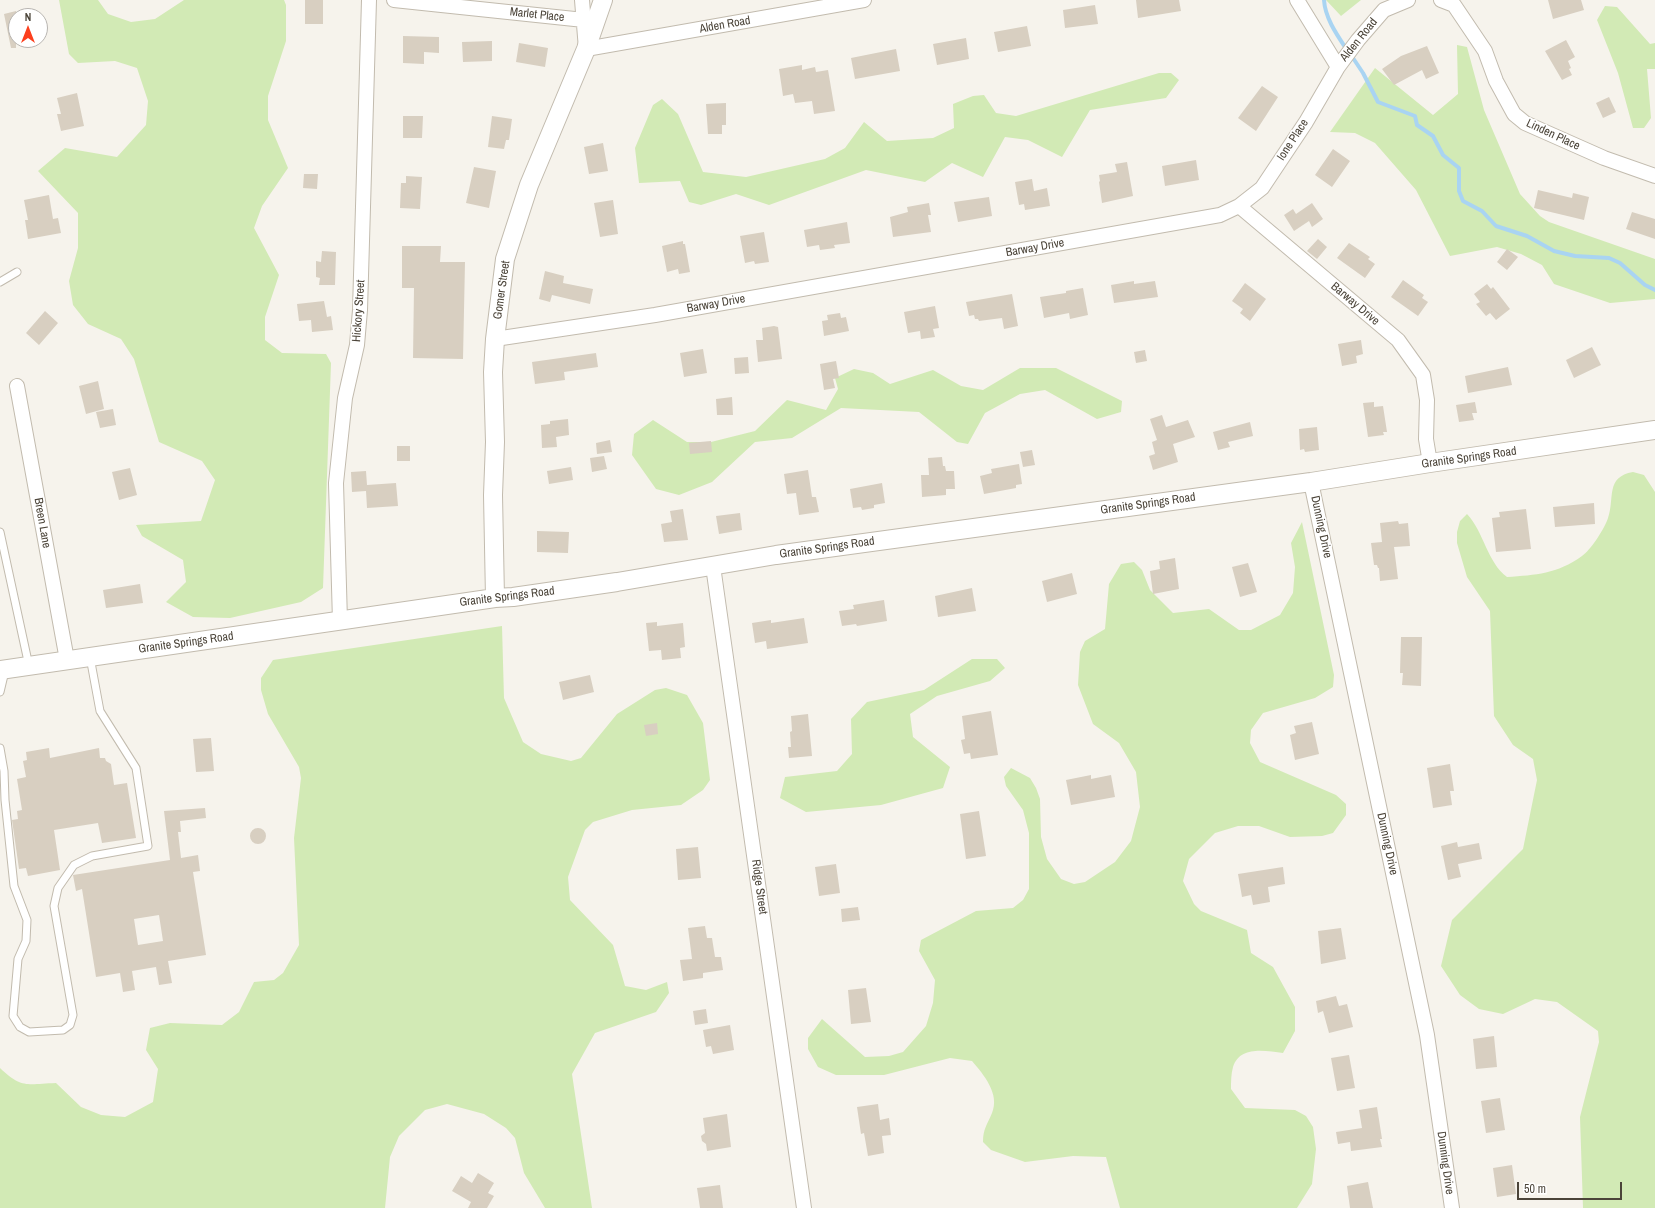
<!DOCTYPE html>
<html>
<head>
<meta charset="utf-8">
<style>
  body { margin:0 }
  #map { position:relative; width:1655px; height:1208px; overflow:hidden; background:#f6f3ec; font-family:"Archivo Narrow",sans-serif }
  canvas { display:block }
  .north { position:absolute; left:8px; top:8px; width:40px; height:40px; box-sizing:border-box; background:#fff; border:1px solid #b7b4b0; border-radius:50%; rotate:0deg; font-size:11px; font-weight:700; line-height:16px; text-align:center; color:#4b4439 }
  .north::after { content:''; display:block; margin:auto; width:14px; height:18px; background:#fc3f1d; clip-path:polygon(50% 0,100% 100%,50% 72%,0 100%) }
  .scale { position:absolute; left:1517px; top:1182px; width:105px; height:18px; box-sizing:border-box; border:2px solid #4b4439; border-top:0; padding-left:5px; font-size:12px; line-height:14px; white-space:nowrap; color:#4b4439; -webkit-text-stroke:3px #fff; paint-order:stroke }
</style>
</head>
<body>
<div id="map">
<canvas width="1655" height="1208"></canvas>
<div class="north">N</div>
<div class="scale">50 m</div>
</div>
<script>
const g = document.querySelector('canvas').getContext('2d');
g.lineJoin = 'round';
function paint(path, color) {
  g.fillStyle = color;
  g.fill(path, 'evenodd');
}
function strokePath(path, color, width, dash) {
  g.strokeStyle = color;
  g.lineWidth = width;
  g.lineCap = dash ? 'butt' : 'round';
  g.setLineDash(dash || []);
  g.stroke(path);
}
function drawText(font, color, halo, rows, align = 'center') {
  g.font = font + ' "Archivo Narrow",sans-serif';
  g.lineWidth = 3;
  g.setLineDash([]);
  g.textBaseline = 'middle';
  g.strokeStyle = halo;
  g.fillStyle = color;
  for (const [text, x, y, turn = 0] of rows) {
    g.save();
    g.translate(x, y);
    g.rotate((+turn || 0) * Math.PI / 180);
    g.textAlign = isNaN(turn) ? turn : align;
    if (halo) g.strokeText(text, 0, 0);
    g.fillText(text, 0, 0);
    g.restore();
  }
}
paint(new Path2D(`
  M59,0H98L108,14L131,22L155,19L184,0H284L286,5V41L268,96V120L288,168L262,206L254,228L279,275L265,317V340L282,353L326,354L331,363L323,588L301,602L230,618L193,617L166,602L186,582L183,560L142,536L136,525L201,521L215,480L202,461L159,442L134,359L121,339L88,324L73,305L69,281L78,248V213L38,171L65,148L117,157L146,125L148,101L137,68L115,61L78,63L69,54Z
  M1326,0H1361L1341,16Z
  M1605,6L1617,7L1650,44L1655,43V69H1647L1651,118L1644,128H1633L1618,73L1597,20Z
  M1457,45L1467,47L1484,110L1520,194L1540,216L1549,222L1655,259V299L1610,303L1554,284L1542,265L1521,254L1497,247L1450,256L1416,190L1375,143L1355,133L1330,132L1375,68L1433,115L1458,94Z
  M1159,73H1171L1179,80L1166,98L1090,110L1062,157L1028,140L1005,137L983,177L952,163L925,182L866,170L769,205L736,194L701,205L689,202L680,181L639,183L635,148L653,105L662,99L678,114L703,172L746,177L825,159L845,148L864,122L887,141L933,138L954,128L953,104L973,96L984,95L996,113L1016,116Z
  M1020,368H1056L1122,401L1121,412L1097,419L1045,390L1020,394L985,413L968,444L957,442L919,412L841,408L792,438L755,442L712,482L679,495L656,489L632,455L634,434L653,420L687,442H711L755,431L787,400L826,410L838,389L835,378L854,369L873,373L890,384L933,370L961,386L983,390Z
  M1633,472L1644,475L1655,492V1208H1583L1580,1117L1599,1042L1598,1031L1557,1002L1535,999L1503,1014L1479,1009L1460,995L1441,966L1452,920L1523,849L1537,780L1533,759L1513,745L1494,716L1490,611L1467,577L1457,543V532L1460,521L1467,514C1484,532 1487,562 1507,577C1536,575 1557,574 1582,556C1590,551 1605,528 1608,518C1615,498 1605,477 1633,472Z
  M1302,522L1334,675L1333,687L1315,698L1263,713L1251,730L1250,743L1260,762L1336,795L1346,804V815L1333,833L1322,836L1290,837L1259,826H1238L1215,833L1189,859L1183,881L1194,904L1201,911L1247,930L1251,953L1273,967L1295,1007V1031L1283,1053C1266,1051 1240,1045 1233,1067C1231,1074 1231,1082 1231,1089L1245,1108L1295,1110L1306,1116L1313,1127L1316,1149L1312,1184L1297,1208H1120L1106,1157L1073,1156L1025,1162L991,1150L983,1142C983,1129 987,1125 992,1113C1000,1094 984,1075 972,1061L950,1058L884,1075H836L818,1067L808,1049V1038L822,1019L865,1057L889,1056L903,1052L926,1026L933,1003L935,980L919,951L921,940L976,911L1013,908L1023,900L1029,889V833L1023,810L1006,786L1004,777L1011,768L1030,778L1036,788L1040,799L1041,837L1047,859L1061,879L1074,884L1085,882L1115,862L1131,841L1140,807L1136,772L1119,743L1093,724L1078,685L1080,652L1085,641L1105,629L1109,584L1121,564L1134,562L1142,570L1150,590L1173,613L1209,609L1239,630H1251L1280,615L1293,593L1295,567L1291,543Z
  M502,626L504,698L523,742L541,754L571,761L581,758L617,714L655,690L666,688L687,695L703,723L710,780L703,790L681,805L632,810L593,822L585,830L568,877L570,900L613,945L625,986L646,990L667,982L669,993L656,1012L595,1033L572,1074L592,1208H545L524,1173L515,1138L506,1128L484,1114L447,1104L425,1110L399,1136L390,1157L385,1208H0V1068C22,1089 27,1084 56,1083L81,1107L101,1115L125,1117L153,1102L158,1069L146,1050L150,1028L170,1023L222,1025L239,1012L254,982L274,980L283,973L299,945L294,838L301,778L299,767L268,714L261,690V678L273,660Z
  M972,659H997L1005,668L990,681L937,696L910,714L913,737L950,767L943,788L881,805L806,812L780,798L785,777L837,771L852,754L851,719L867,702L924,690Z`), '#d2eab5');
strokePath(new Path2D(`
  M1324,0C1325,18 1337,35 1347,50
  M1351,55L1363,73L1378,102L1415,116L1417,125L1433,136L1443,155L1459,168V191L1463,201L1482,211L1496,226L1527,236L1554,251L1575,256L1609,258L1620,263L1645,285L1655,290`), '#a9d4f2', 4);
paint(new Path2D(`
  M305,0H323V24H305Z
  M1136,0H1179L1181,11L1138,18Z
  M1548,0H1581L1584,10L1553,19Z
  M1095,5L1098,24L1065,28L1063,10Z
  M16,11V48H11L4,14Z
  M1027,26L1031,46L998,52L994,32Z
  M403,36L439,37V53L424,52V64L403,63Z
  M966,38L969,59L937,65L933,44Z
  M1566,40L1575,57L1568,61L1571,68L1569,69L1572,75L1562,80L1545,51Z
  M492,41V61L463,62L462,42Z
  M519,43L548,48L545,67L516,62Z
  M1427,46L1439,73L1426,79L1422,70L1394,85L1382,69L1401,56Z
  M896,49L900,71L855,79L851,58Z
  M802,65V70L815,67L816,72L828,70L835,111L814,114L812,101L795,103L793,94L783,96L779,69Z
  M1262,86L1278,97L1256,131L1238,118Z
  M77,93L84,126L61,131L57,114H61L57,98Z
  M1609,97L1616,112L1603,118L1596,103Z
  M726,103V125H722V134H708L706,104Z
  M403,116H423L422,138H403Z
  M492,116L512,119L509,140H506L504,149L488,147Z
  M603,143L608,171L589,174L584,147Z
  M1333,149L1350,161L1332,187L1315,175Z
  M1196,160L1199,180L1165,186L1162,166Z
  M1127,162L1133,196L1102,203L1099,182L1100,181L1099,175L1117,172L1115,164Z
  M474,167L496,171L489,208L466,203Z
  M304,174H318L317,189L303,188Z
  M406,176L422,177L420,209L400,208L401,183H406Z
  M1032,179L1034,191L1047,188L1050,206L1025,210L1024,204L1019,205L1015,182Z
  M1538,190L1572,198L1573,193L1589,197L1584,220L1534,208Z
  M49,195L53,219L58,218L61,233L28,239L25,220H28L24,200Z
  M989,197L992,216L958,222L954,202Z
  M613,200L618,234L600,237L594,203Z
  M929,203L931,215H928L931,232L893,237L890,217L908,212L907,207Z
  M1312,203L1323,219L1312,227L1309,221L1294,231L1284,215L1293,209L1296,214Z
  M1632,212L1655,219V239L1626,229Z
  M847,222L850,243L834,245L835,248L820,250L819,245L807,247L804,230Z
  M764,232L769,262L755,264L754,261L745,263L740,236Z
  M1318,239L1327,247L1317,259L1307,251Z
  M683,241V244H685L690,272L679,274L678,269L667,272L662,246Z
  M1349,243L1370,257L1368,259L1375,264L1365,278L1337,258Z
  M402,246H441L440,262H465L463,359L413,358L414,288H402Z
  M1507,249L1518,257L1507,270L1497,262Z
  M322,251L336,252L335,285H319L320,278L316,277V261L321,262Z
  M545,271L564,276L563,283L593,289L590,304L552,295L550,302L539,299Z
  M1403,280L1424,295L1422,298L1428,302L1418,316L1391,297Z
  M1134,281V284L1155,281L1158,297L1114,303L1111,285Z
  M1245,283L1266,299L1250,321L1240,313L1243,309L1232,301Z
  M1487,284L1491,289L1493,287L1510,309L1496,320L1490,313L1486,316L1476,304L1480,302L1474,294Z
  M1083,288L1088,315L1070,319L1069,313L1044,318L1040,297L1066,293V291Z
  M1012,294L1018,326L1004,329L1002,318L979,321L978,319H975L974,315L969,316L966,302Z
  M324,301L327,317L331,316L333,330L312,332L311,320L299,321L297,304Z
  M935,306L939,328L933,329L935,337L921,339L920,331L908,333L904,312Z
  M45,311L58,323L39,345L26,333Z
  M840,313L841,318L846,317L849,331L824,336L822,321L828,320L827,315Z
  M774,326L778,327L782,359L758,362L756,340H763L762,328Z
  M1361,340L1363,354L1356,356L1357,363L1342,366L1338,344Z
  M1592,347L1601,365L1574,378L1566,360Z
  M703,349L707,373L684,377L680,353Z
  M1145,350L1147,361L1136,363L1134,352Z
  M596,353L598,367L564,372L565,380L535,384L532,362Z
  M748,357L749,373L735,374L734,358Z
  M836,361L839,378L833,379L835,388L824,390L820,364Z
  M1508,367L1512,385L1468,393L1465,376Z
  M98,381L104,409L86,414L79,386Z
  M732,397L733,415H717L716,399Z
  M1374,402V407L1383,406L1387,432H1383L1384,435L1368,437L1363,403Z
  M1475,402L1477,413H1472L1474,420L1459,422L1456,405Z
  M113,409L116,425L100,428L96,412Z
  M1162,415L1166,427L1188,420L1195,437L1173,444L1178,462L1153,470L1149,456L1155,454L1152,442L1157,440L1150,419Z
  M568,419L569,435L556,437L557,447L542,448L541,425L550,424V421Z
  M1250,422L1253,436L1228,442L1230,447L1218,450L1213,432Z
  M1317,427L1319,450L1305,452L1304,449L1300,450L1299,429Z
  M610,440L612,452L597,454L596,443Z
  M711,441L712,452L690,454L689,443Z
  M397,446H410V461H397Z
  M1032,450L1035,465L1023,467L1020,452Z
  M604,456L607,469L592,472L590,458Z
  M942,457L943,466H945L946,471H954L955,489H946V495L922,497L921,475H929L928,458Z
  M1019,464L1022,484L1016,485V488L984,494L980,476L992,473L991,469Z
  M571,467L573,480L549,484L547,471Z
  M130,468L137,495L119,500L112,472Z
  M808,470L812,497H816L819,512L799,515L796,493L787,494L784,474Z
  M366,471L367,485L396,483L398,506L367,508L366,491L352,492L351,472Z
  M882,483L885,503L874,505V508L862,510L861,507L853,508L850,489Z
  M1594,503L1595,524L1555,527L1553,507Z
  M683,509L688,540L664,542L661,524L672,522L670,511Z
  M1526,509L1531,549L1496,552L1492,518L1500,517L1499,512Z
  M740,513L742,530L719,534L716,516Z
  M1398,521L1399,524L1408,523L1410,546L1394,547L1398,579L1380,581L1379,568H1378L1377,565H1374L1371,543L1382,542L1380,523Z
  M537,531L569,532L568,553L537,552Z
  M1175,558L1179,589L1153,594L1150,571L1160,569L1159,561Z
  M1248,563L1257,592L1240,597L1232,567Z
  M1072,573L1077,594L1047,602L1042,581Z
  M140,584L143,603L106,608L103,590Z
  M972,588L976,611L938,617L935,596Z
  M884,600L887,621L857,626L856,624L842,626L839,611L854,609L853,605Z
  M804,618L808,643L767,649L766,641L755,643L752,623L771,620V623Z
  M657,622V626L683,623L685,647L680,648L681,658L662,660L661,650L649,651L646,623Z
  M1401,637H1422L1421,686L1402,685L1403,673H1400Z
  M590,675L594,692L563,700L559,682Z
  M991,711L998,755L971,759L970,753L964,754L961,740L965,739L962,716Z
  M808,714L812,756L789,758L788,747H791L790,732L792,731L791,716Z
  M1312,722L1319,754L1295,760L1290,735L1296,733L1294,726Z
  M657,723L658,734L646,736L644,725Z
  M211,738L214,771L196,772L193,739Z
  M49,748L50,758L99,748L100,758H105L106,761L111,764L114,785L127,783L136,838L102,843L98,823L54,830L60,870L28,876L26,868L19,869L12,820L18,819L17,811L22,810L17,779L26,777L23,761L27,760L26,752Z
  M1450,764L1454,791H1450L1452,805L1433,808L1427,768Z
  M1091,775V779L1111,775L1115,797L1071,805L1066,780Z
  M205,808L206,818L180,821L181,832H178L181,858L198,855L200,871L193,872L206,955L168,961L172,983L159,985L156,967L132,971L135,990L123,992L120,973L96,977L82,889L76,891L73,875L170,860L164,811ZM159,915L163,941L138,945L134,919Z
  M979,811L986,856L966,859L960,814Z
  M250 836a8 8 0 1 1 16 0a8 8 0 1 1-16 0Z
  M1457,842L1458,847L1479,843L1482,859L1458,864L1461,877L1448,880L1441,846Z
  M698,847L701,878L678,880L676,849Z
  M836,864L840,893L819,896L815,867Z
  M1283,867L1285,884L1268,887L1270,902L1253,905L1251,895L1242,897L1238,874Z
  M858,907L860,920L842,922L841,909Z
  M705,926L707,938H712L715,957H721L723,970L703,973V978L683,981L680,960L692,959L688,928Z
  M1341,928L1346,959L1321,964L1318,931Z
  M866,988L871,1022L851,1024L848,990Z
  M1336,996L1339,1006L1347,1004L1353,1027L1329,1033L1323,1011L1318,1013L1316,1001Z
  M706,1009L708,1023L695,1025L693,1011Z
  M730,1025L734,1050L713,1054L711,1046L706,1047L703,1030Z
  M1494,1036L1497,1067L1476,1069L1473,1039Z
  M1349,1055L1355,1088L1337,1091L1331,1058Z
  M1500,1098L1505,1130L1486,1133L1481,1101Z
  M878,1104L880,1120L889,1118L891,1135L882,1136L884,1153L868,1156L864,1133L861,1134L857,1107Z
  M1377,1107L1382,1139H1380L1382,1147L1351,1151L1350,1142L1338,1144L1336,1132L1362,1128L1359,1110Z
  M727,1114L731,1147L707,1151L706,1144L702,1141L701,1136L705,1133L703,1118Z
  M1512,1165L1516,1194L1497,1197L1493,1168Z
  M478,1173L494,1183L488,1193L494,1196L487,1208H468L471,1202L452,1191L461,1176L472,1183Z
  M1368,1182L1373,1208H1350L1347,1186Z
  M720,1185L723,1208H700L697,1188Z`), '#d8cfc1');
const service = new Path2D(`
  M0,282L17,272
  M0,532L29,666
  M0,692L5,671
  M0,748L4,771L5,800L14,886L27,920L26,941L18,959L13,1016L20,1027L29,1032L63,1030L70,1025L73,1015L54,906L58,888L74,865L92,856L148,846L136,768L100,711L90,657`);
const minor = new Path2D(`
  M394,0L584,20
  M582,0L586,49L864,0
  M1297,0L1338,67
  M1441,0L1454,5L1485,51L1496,81L1514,114L1525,123L1604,158L1655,176
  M1239,206L1262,188L1306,122L1338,67L1358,40L1384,10L1408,0
  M495,339L655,315L1220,215L1239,206L1398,340L1423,375L1427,400L1426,439L1430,463
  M17,386L67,660
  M1311,482L1427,1035L1452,1208
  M713,566L804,1208
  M340,621L336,483L345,398L357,345L360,310L369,0`);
const tertiary = new Path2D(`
  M495,598L493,495L495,442L493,372L495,339L505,259L529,185L586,49L603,0
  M0,670L495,598L513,597L617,582L776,555L1311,482L1430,463L1655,430`);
strokePath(service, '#c2bbae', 9);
strokePath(minor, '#c2bbae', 16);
strokePath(tertiary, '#c2bbae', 20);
strokePath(service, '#fff', 7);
strokePath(minor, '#fff', 14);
strokePath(tertiary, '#fff', 18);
drawText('12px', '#4b4439', '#fff', [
  ["Marlet Place",537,15,6],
  ["Alden Road",725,25,-10],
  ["Alden Road",1359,40,-51],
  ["Linden Place",1553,135,25],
  ["Ione Place",1293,140,-57],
  ["Barway Drive",1035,248,-10],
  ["Gomer Street",502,290,-82],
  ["Barway Drive",716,304,-10],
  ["Barway Drive",1355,304,40],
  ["Hickory Street",359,311,-86],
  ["Granite Springs Road",1469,458,-8],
  ["Granite Springs Road",1148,504,-8],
  ["Breen Lane",42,523,80],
  ["Dunning Drive",1321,527,78],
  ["Granite Springs Road",827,548,-8],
  ["Granite Springs Road",507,597,-7],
  ["Granite Springs Road",186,643,-8],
  ["Dunning Drive",1387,844,78],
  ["Ridge Street",759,887,82],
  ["Dunning Drive",1445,1163,82]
]);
</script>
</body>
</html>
